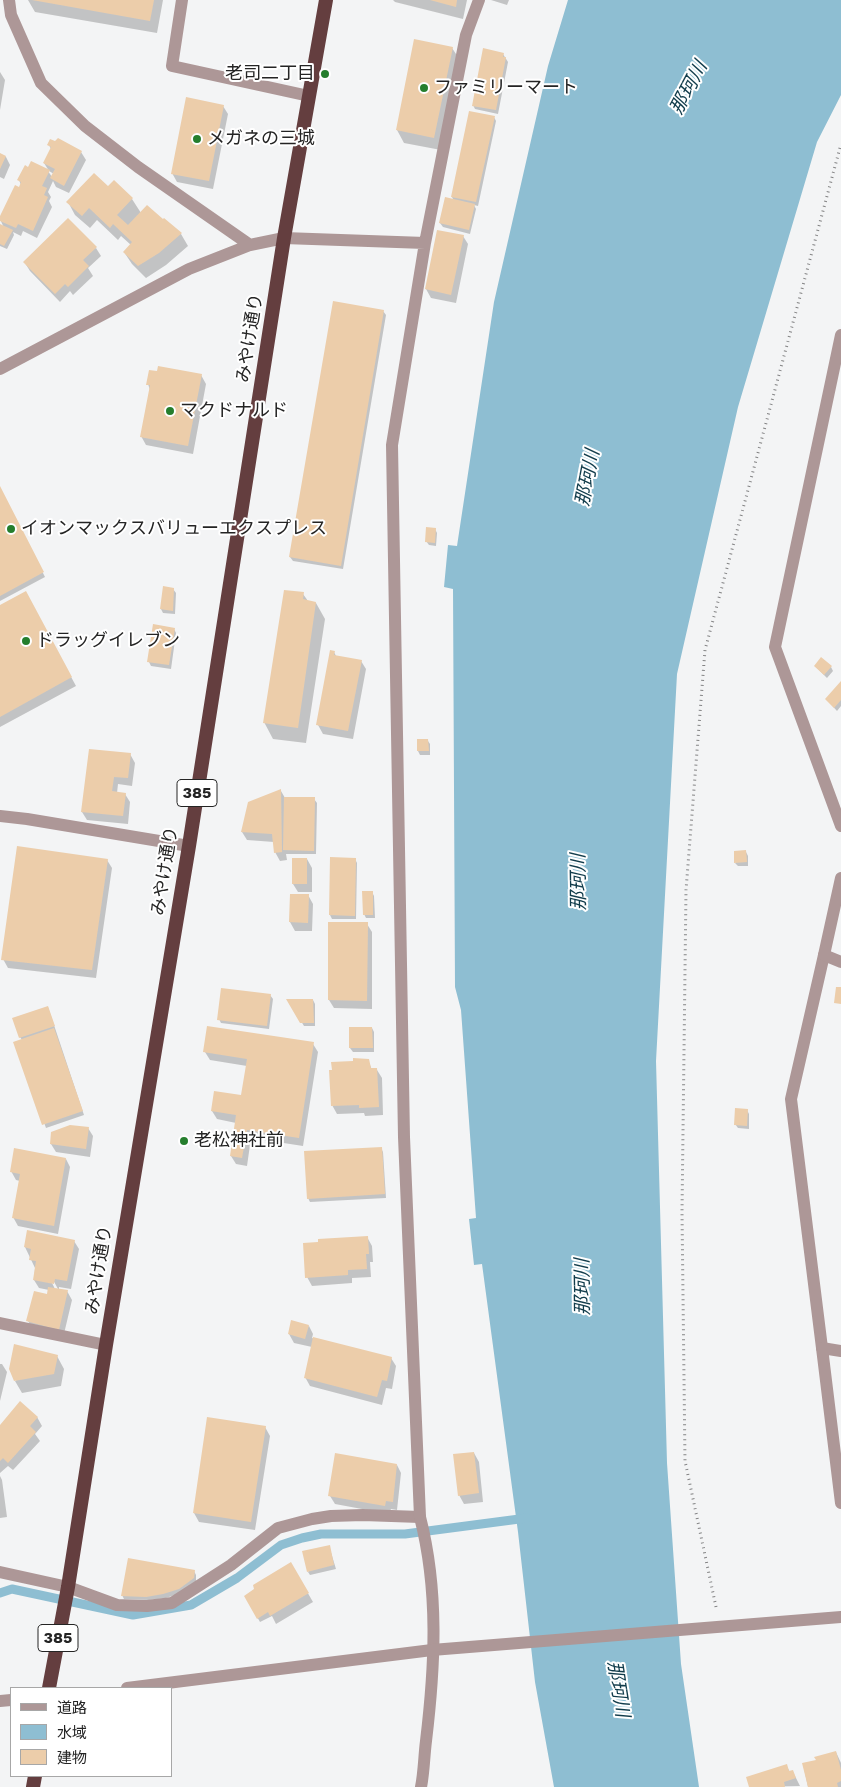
<!DOCTYPE html>
<html>
<head>
<meta charset="utf-8">
<style>
  body { margin:0 }
  #map { position:relative; width:841px; height:1787px; overflow:hidden; background:#f3f4f5; font-family:"Work Sans","Noto Sans JP",sans-serif }
  canvas { display:block }
  .legend { position:absolute; left:10px; top:1687px; width:162px; height:90px; box-sizing:border-box; background:#fff; border:1px solid #a7a7a7; margin:0; padding:6px 9px; list-style:none; font-size:15px; color:#242424 }
  .legend li { display:flex; align-items:center; gap:10px; height:25px }
  .legend b { width:25px; border:1px solid #a7a7a7 }
</style>
</head>
<body>
<div id="map">
<canvas width="841" height="1787"></canvas>
<ul class="legend">
<li><b style="height:6px;background:#ad9797"></b>道路</li>
<li><b style="height:14px;background:#8ebed2"></b>水域</li>
<li><b style="height:14px;background:#eccdaa"></b>建物</li>
</ul>
</div>
<script>
const g = document.querySelector('canvas').getContext('2d');
g.lineJoin = 'round';
function paint(path, color) {
  g.fillStyle = color;
  g.fill(path, 'evenodd');
}
function strokePath(path, color, width, dash) {
  g.strokeStyle = color;
  g.lineWidth = width;
  g.lineCap = dash ? 'butt' : 'round';
  g.setLineDash(dash || []);
  g.stroke(path);
}
function drawText(font, color, halo, rows, align = 'center') {
  g.font = font + ' "Work Sans","Noto Sans JP",sans-serif';
  g.lineWidth = 4;
  g.setLineDash([]);
  g.textBaseline = 'middle';
  g.strokeStyle = halo;
  g.fillStyle = color;
  for (const [text, x, y, turn = 0] of rows) {
    g.save();
    g.translate(x, y);
    g.rotate((+turn || 0) * Math.PI / 180);
    g.textAlign = isNaN(turn) ? turn : align;
    if (halo) g.strokeText(text, 0, 0);
    g.fillText(text, 0, 0);
    g.restore();
  }
}
paint(new Path2D(`
  M568,0H841V95L817,142L738,407L677,674L656,1061L667,1463L681,1664L699,1787H554L535,1682L518,1532L482,1264L474,1265L469,1219L476,1218L461,1010L455,987L453,589L444,587L448,545L457,546L494,302L548,66Z`), '#8ebed2');
paint(new Path2D(`
  M28,0H163L157,33L35,12Z
  M393,0H467L463,19L395,2Z
  M491,0H509L507,5Z
  M452,48L460,60L441,150L404,143L397,130Z
  M503,54L508,62L498,114L475,109L473,105Z
  M0,72L5,80L0,110Z
  M223,106L228,114L213,189L177,182L172,173Z
  M494,117L496,121L478,206L474,205L476,209L470,234L443,227L440,223L454,201L452,197Z
  M56,143L81,152L86,160L69,193L56,187L53,181L48,192L51,197L49,201L52,207L37,238L23,231L21,236L13,232L14,235L7,249L0,246V226L4,228L0,219L20,189L21,185L19,180L29,168L48,171L52,177L54,174L49,171L44,163L51,149L49,145Z
  M0,154L6,157L10,165L4,179L0,177Z
  M114,182L132,199L141,213L163,221L164,219L181,234L188,246L166,265L146,278L132,264L124,252L131,245L121,236L118,240L97,220L90,228L75,215L68,202L108,188Z
  M463,236L468,244L456,303L431,298L426,289Z
  M96,248L101,256L88,268L93,276L73,295L70,291L60,302L30,271L25,263Z
  M383,311L386,315L343,569L293,561L290,557Z
  M158,373L201,375L206,384L193,454L146,445L141,436L150,390L148,384Z
  M0,488L45,577L0,601Z
  M435,529L437,533L436,546L429,545L426,541Z
  M173,589L176,593L175,614L163,613L161,609Z
  M303,594L308,601L316,603L325,619L306,743L273,739L264,722Z
  M30,601L76,686L0,727V607Z
  M174,629L176,633L171,669L151,666L149,662Z
  M334,652L336,656L361,661L366,669L353,739L323,734L318,725Z
  M815,666L831,667L833,671L827,678Z
  M841,682V706L837,711L826,699Z
  M418,741H428L430,744V755H420L418,751Z
  M130,754L135,763L132,786L118,784L117,793L125,794L130,802L128,824L87,820L82,812Z
  M281,791L285,798L314,799L317,803L316,854H286L287,860L280,861L275,852L274,842L247,840L242,832Z
  M746,852L748,856V866H738L735,863Z
  M293,859H307L312,868V892H298L293,884Z
  M355,859L357,863L356,919H332L330,915Z
  M107,860L112,868L96,978L8,968L3,959Z
  M372,892L374,896L375,918H366L364,914Z
  M291,895H308L313,904L312,931H295L290,922Z
  M367,924L372,932V1009L334,1008L329,1000Z
  M270,995L273,999L269,1029L221,1023L219,1019Z
  M288,1000H313L315,1004V1026H304Z
  M48,1007L84,1115L46,1128L15,1042L22,1040L20,1037Z
  M350,1028H372L374,1032V1052H353L350,1048Z
  M313,1044L318,1052L303,1146L251,1138L247,1166L236,1164L231,1156L236,1123L217,1119L212,1111L242,1096L247,1066L210,1060L205,1052Z
  M368,1060L372,1070H377L382,1078L383,1115L365,1116L364,1113L337,1114L332,1105Z
  M747,1110L749,1114V1129L738,1128L735,1124Z
  M88,1128L93,1136L90,1157L56,1152L51,1144Z
  M381,1148L383,1152L386,1198L310,1202L308,1198Z
  M66,1159L70,1167L58,1234L18,1226L13,1217L20,1181L16,1180L11,1171Z
  M367,1237L372,1246L373,1262H370L371,1277L352,1278V1283L312,1286L307,1277Z
  M74,1241L79,1249L71,1289L59,1287V1290L67,1291L72,1300L63,1338L33,1330L28,1321L47,1295L49,1290L39,1288L34,1280L35,1268L25,1247ZM52,1278L58,1289H55L50,1279Z
  M309,1326L313,1334L312,1338L391,1358L396,1366L392,1389L386,1388L382,1405L310,1386L305,1377L312,1347L294,1343L289,1334Z
  M57,1356L64,1369L61,1386L22,1393L15,1381Z
  M0,1364H2L7,1372L0,1401Z
  M37,1417L42,1426L35,1434L40,1441L13,1470L8,1466L0,1473V1427Z
  M208,1419L265,1427L270,1436L255,1530L199,1522L194,1513Z
  M474,1453L479,1462L483,1502L464,1504L459,1495Z
  M397,1465L401,1473L397,1510L391,1509L389,1514L335,1504L330,1496Z
  M0,1476L2,1480L7,1517L0,1518Z
  M329,1546L336,1569L310,1575L308,1572Z
  M291,1564L313,1602L276,1624L272,1616L260,1622L245,1596Z
  M194,1571L196,1575V1582L181,1593L166,1598L149,1600L124,1599L122,1595Z
  M836,1752L841,1763V1787H808L803,1764L817,1761Z
  M786,1765L790,1772H793L800,1786L750,1787Z`), '#0003');
strokePath(new Path2D(`
  M0,1593L12,1589L133,1615L191,1605L237,1578L281,1545L302,1538L321,1534H405L527,1518`), '#8ebed2', 9);
paint(new Path2D(`
  M32,0H154L150,21Z
  M430,0H457L456,7Z
  M414,39L453,47L434,138L396,130Z
  M483,48L504,53L503,57H506L496,110L472,106Z
  M186,97L224,105L209,181L171,174Z
  M469,111L495,116L476,202L451,197Z
  M58,138L82,151L64,186L50,178L55,169L43,163L51,147L47,145L50,139L55,141Z
  M0,153L6,156L0,169Z
  M31,161L50,170L42,186L47,188L44,195L48,197L33,231L18,224L16,228L0,221V216L15,185L19,187L21,182L17,180L25,165L28,167Z
  M94,173L108,186L114,180L133,198L117,215L128,225L147,205L163,219L164,218L182,233L159,253L138,266L123,252L132,242L113,224L110,228L89,208L82,216L66,202Z
  M445,197L475,204L469,230L439,223Z
  M68,218L97,247L83,260L89,266L68,287L65,284L55,294L23,262Z
  M0,224L13,230L4,246L0,244Z
  M437,230L464,235L451,295L425,289Z
  M333,301L384,310L341,566L289,557Z
  M158,366L202,374L188,446L140,437L150,385H146L149,370L157,371Z
  M0,486L44,572L0,596Z
  M426,527L436,528L435,543L425,542Z
  M163,586L174,588L173,611L160,609Z
  M284,590L304,592L303,599L316,602L298,728L263,723Z
  M26,591L72,677L0,717V605Z
  M153,624L175,628L169,665L147,662Z
  M330,650L335,651L334,655L362,660L348,731L316,725Z
  M821,657L832,666L824,675L814,666Z
  M841,681V700L834,708L825,699Z
  M417,739H428L429,751H417Z
  M89,749L131,753L128,778L114,777L112,791L126,793L123,816L81,812Z
  M281,789L282,852L274,853L272,834L241,832L248,802Z
  M284,797H315L314,851L283,850Z
  M17,846L108,859L92,970L1,960Z
  M746,850L747,862L734,863V851Z
  M330,857L356,858L355,916L329,915Z
  M292,858H307V884H292Z
  M362,891H373V915H363Z
  M290,894H309L308,923L289,922Z
  M328,922H368L367,1001L328,1000Z
  M836,987H841V1004L834,1003Z
  M221,988L271,994L267,1026L217,1020Z
  M286,999H313L314,1023H300Z
  M48,1006L55,1026L19,1038L12,1018Z
  M207,1026L314,1042L299,1138L247,1130L242,1158L230,1156L236,1115L211,1111L214,1091L241,1095L247,1059L203,1052Z
  M349,1027H372L373,1048H349Z
  M54,1028L83,1111L42,1125L13,1042Z
  M353,1058L369,1059L371,1068H377L379,1107L359,1108V1105L331,1106L329,1070H332L331,1062L353,1061Z
  M735,1108L748,1109L747,1126L734,1125Z
  M70,1125L89,1127L86,1149L50,1144L51,1132Z
  M382,1147L385,1194L307,1199L304,1151Z
  M14,1148L66,1158L54,1226L12,1218L20,1174L10,1172Z
  M27,1230L75,1240L67,1281L55,1279L54,1284L33,1280L36,1261L29,1260L31,1249L24,1247Z
  M368,1236L369,1254H366L367,1269L348,1270V1275L305,1278L303,1243L318,1242V1239Z
  M48,1287L68,1290L59,1330L26,1321L34,1291L47,1294Z
  M291,1320L309,1325L305,1339L288,1334Z
  M313,1337L392,1357L387,1381L382,1380L377,1397L304,1378Z
  M14,1344L58,1355L54,1374L14,1381L9,1369Z
  M20,1401L38,1417L30,1426L36,1432L8,1463L3,1458L0,1461V1425Z
  M207,1417L266,1426L251,1522L193,1513Z
  M474,1452L479,1493L458,1496L453,1454Z
  M335,1453L397,1464L393,1502L386,1501L385,1506L328,1496Z
  M330,1545L334,1565L307,1572L302,1551Z
  M128,1558L195,1570L194,1578L179,1589L163,1594L146,1597L121,1596Z
  M291,1562L309,1593L270,1616L268,1612L257,1619L244,1596L254,1589L253,1585Z
  M836,1751L841,1770V1781L837,1783L838,1787H808L802,1763L816,1760L814,1757Z
  M787,1764L789,1771L793,1770L796,1778L784,1782L785,1787H749L746,1777Z`), '#eccdaa');
strokePath(new Path2D(`
  M716,1607L685,1461L682,1212L686,890L705,650L841,144`), '#838384', 3, [1, 4]);
strokePath(new Path2D(`
  M182,0L172,66L309,96
  M822,1348L791,1099L824,955
  M68,1587L117,1605L147,1606L172,1603L231,1565L278,1528L312,1519L331,1516L363,1515L420,1517`), '#ad9797', 12);
strokePath(new Path2D(`
  M9,0L11,15L41,83L85,126L138,167L250,245
  M841,335L775,647L841,826
  M0,369L189,269L250,245L284,238L425,243
  M0,816L27,819L189,846
  M841,878L824,955L841,962
  M0,1323L106,1345
  M841,1351L822,1348L841,1503
  M0,1572L68,1587
  M421,1787C424,1772 424,1757 426,1741C435,1666 439,1591 420,1517L404,1137L392,445L425,243L466,35L479,0`), '#ad9797', 12);
strokePath(new Path2D(`
  M127,1688L432,1650L841,1617
  M0,1701L11,1700`), '#ad9797', 12);
strokePath(new Path2D(`
  M49,1688L68,1587L106,1345L189,846L284,238L326,0
  M33,1787L35,1776`), '#643e3f', 14);
for (const [x, y, r, color] of [
  [325,74,5,"#257e2d"],
  [424,88,5,"#257e2d"],
  [197,139,5,"#257e2d"],
  [170,411,5,"#257e2d"],
  [11,529,5,"#257e2d"],
  [26,641,5,"#257e2d"],
  [184,1141,5,"#257e2d"]
]) {
  const dot = new Path2D();
  dot.arc(x, y, r, 0, 2 * Math.PI);
  g.fillStyle = color;
  g.fill(dot);
  strokePath(dot, '#fff', 2);
}
for (const [x, y, w] of [
  [197,793,40],
  [58,1638,40]
]) {
  const box = new Path2D();
  box.roundRect(x - w / 2, y - 13.5, w, 27, 4);
  g.fillStyle = '#fff';
  g.fill(box);
  strokePath(box, '#242424', 1);
}
drawText('bold 16px', '#242424', null, [
  ["385",197,793],
  ["385",58,1638]
]);
drawText('18px', '#242424', '#fff', [
  ["老司二丁目",315,74,"right"],
  ["ファミリーマート",434,88],
  ["メガネの三城",207,139],
  ["マクドナルド",180,411],
  ["イオンマックスバリューエクスプレス",21,529],
  ["ドラッグイレブン",36,641],
  ["老松神社前",194,1141]
], 'left');
drawText('18px', '#242424', '#fff', [
  ["みやけ通り",250,338,-81],
  ["みやけ通り",165,871,-81],
  ["みやけ通り",99,1270,-81]
]);
drawText('italic 19px', '#113c4b', '#fff', [
  ["那珂川",689,88,-62],
  ["那珂川",588,478,-79],
  ["那珂川",579,882,-91],
  ["那珂川",583,1287,-91],
  ["那珂川",618,1689,81]
]);
</script>
</body>
</html>
